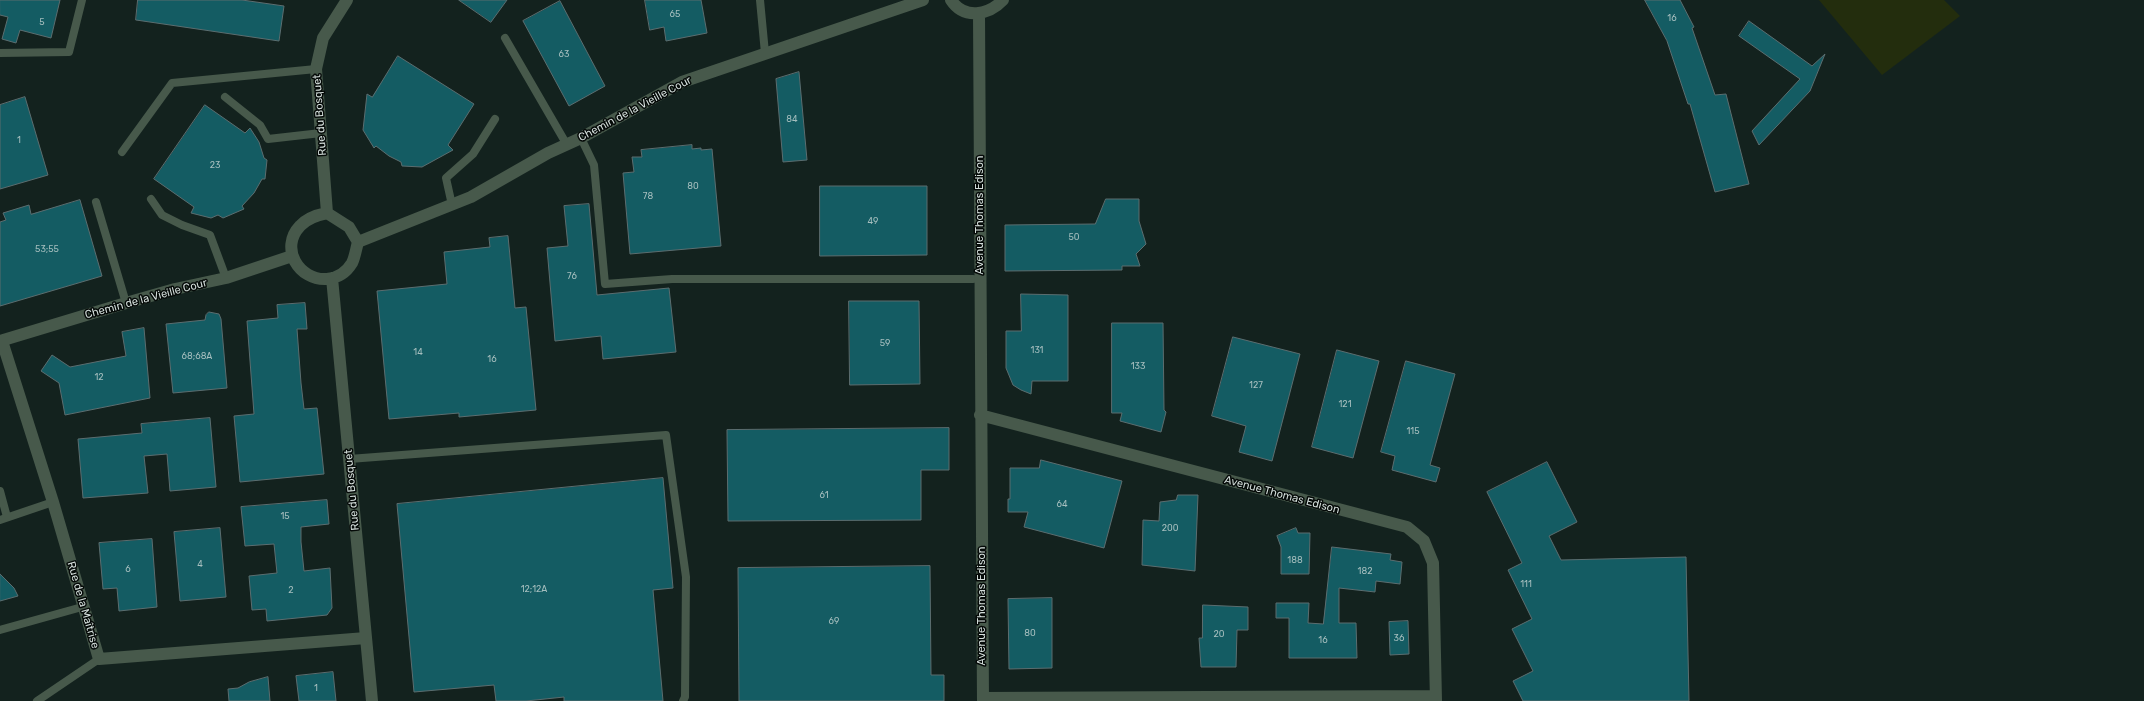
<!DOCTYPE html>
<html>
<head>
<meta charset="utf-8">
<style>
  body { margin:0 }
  canvas { display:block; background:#13221e }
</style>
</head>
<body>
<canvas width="2144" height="701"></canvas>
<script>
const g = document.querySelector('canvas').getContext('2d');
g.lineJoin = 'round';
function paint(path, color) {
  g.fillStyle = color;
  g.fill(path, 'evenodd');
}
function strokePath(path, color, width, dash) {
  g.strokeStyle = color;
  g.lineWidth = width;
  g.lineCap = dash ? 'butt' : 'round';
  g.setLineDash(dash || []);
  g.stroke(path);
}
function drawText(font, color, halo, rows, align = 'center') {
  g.font = font + ' Rubik,sans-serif';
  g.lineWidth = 3;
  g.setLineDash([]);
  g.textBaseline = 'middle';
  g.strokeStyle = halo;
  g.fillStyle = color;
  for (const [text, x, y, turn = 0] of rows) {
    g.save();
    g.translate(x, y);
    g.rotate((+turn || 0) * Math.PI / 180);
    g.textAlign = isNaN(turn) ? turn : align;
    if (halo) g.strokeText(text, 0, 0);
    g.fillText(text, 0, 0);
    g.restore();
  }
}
paint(new Path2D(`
  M1819,0H1944L1960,16L1882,75Z`), '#232d0d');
const building = new Path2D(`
  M0,0H60L51,38L20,30L16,43L2,39L8,17L0,15Z
  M138,0H242L284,6L279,41L136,20Z
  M459,0H507L491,22Z
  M645,0H701L707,33L666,41L664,27L650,30Z
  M1645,0H1680L1694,27L1692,28L1715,95L1726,94L1749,184L1715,192L1690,104H1688L1667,41Z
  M560,1L605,86L569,106L523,21Z
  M1749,21L1812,66L1825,54L1810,91L1759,145L1752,131L1800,79L1739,36Z
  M398,56L474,104L448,145L453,150L422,167L402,166L401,162L389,156L376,146L374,148L363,130L367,94L372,97Z
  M799,72L807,160L783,162L776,79Z
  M25,97L48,175L0,189V105Z
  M205,105L245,133L250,128L259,142L264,158L267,160L265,179H262L254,193L242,206L244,209L223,218L218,215L211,218L191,213L194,207L154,179Z
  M692,145V149L701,148V150L712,149L721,246L630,254L623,173L634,172L632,157H642L641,150Z
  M820,186H927V255L820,256Z
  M1106,199H1139V221L1146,244L1136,254L1140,266H1122V270L1005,271V225L1095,224Z
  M80,200L102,276L0,306V222L6,220L3,213L29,205L31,214Z
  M589,204L597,295L669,288L676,352L603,359L601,336L555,341L547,248L568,246L564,206Z
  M508,236L515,308L526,307L536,410L459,417V413L389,419L377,291L447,284L444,252L490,247L489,238Z
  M1021,294L1068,295V381H1032L1031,394L1021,390L1013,385L1006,368V331H1021Z
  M849,301H919L920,384L850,385Z
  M305,303L307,329H297L301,383L304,409L317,408L324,474L240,482L234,416L254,414L247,321L278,318L277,305Z
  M209,312L219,314L221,319L227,388L173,393L166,324L205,320L206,315Z
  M1112,323H1163L1164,410L1166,412L1161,432L1120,421L1122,413H1112Z
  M144,328L150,398L65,415L59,383L41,371L52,355L70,367L126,356L122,332Z
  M1233,337L1300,354L1272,461L1239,452L1246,426L1212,416Z
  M1337,350L1379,361L1353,458L1312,447Z
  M1406,361L1455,374L1430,465L1440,468L1436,482L1392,470L1395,456L1381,452Z
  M210,418L216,487L170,491L167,454L144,456L148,493L83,498L78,439L142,433L141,424Z
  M949,428V470H921V520L728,521L727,430Z
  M1041,460L1122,481L1104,548L1024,527L1028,512H1008V499H1010V468H1039Z
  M1547,462L1577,522L1549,536L1561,560L1686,557L1689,701H1523L1513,681L1533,671L1512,629L1532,619L1508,570L1522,563L1487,492Z
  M663,478L673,588L653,590L663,701H564V697L526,701H496L494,685L414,692L397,504Z
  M1178,495H1198L1195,571L1142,565L1143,520L1159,521L1160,502L1176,500Z
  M327,500L329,524L301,527V542L304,571L330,568L332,608L327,615L267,621L266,609L252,610L249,576L277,573L274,544L245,546L241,507Z
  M220,528L226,597L180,601L174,532Z
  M1296,528L1298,533H1310L1309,574H1281V547L1277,536Z
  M152,539L157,607L119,611L117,588L103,589L99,543Z
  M1332,547L1391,554L1390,560L1402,562L1400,584L1376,581L1375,592L1339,588V623H1356L1357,658H1289V618H1276V603H1309L1308,623L1323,624Z
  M930,566L931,675H944V701H739L738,568Z
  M0,574L14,588L18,596L0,601Z
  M1052,598V668L1009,669L1008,599Z
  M1203,605L1248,607V630H1237L1236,667H1201L1199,638H1202Z
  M1408,621L1409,654L1390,655L1389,622Z
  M333,672L336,701H299L296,676Z
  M268,677L270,701H229L228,689L238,688L249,682Z`);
paint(building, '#145c63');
strokePath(building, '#5b6d6f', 1);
strokePath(new Path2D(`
  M760,0L765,53
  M505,38L567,145
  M0,53L69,52L82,0
  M225,97L260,125L268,139L321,133
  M581,138L594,165L605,284L672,279H973
  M122,152L172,83L316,69
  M151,199L162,215L182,225L210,235L226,278
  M96,202L126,303
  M452,205L446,178L473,154L495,119
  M349,459L666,435L686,577L685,697L683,701
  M0,491L7,517
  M0,520L53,502
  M0,630L82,607
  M37,701L99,659`), '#47594b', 8);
strokePath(new Path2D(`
  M951,0C964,20 989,15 1003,0
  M979,14L983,701
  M327,213L316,69L323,38L347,0
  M327,213L349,227L358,242C356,249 355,257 352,263C346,273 338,278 327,279C299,281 279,248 300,226C307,218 317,215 327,213Z
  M358,242L471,197L548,153L581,138L682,82L923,0
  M332,278L372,701
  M0,341L126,303L175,289L226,278L292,256
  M2,341L53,502L99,659L366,638
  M980,415L1407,527L1424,541L1433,563L1436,701
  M983,698L1435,696`), '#47594b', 12);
drawText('9px', '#a5bebe', null, [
  ["65",675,14],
  ["16",1672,18],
  ["5",42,22],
  ["63",564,54],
  ["84",792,119],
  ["1",19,140],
  ["23",215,165],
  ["80",693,186],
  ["78",648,196],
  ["49",873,221],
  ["50",1074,237],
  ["53;55",47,249],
  ["76",572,276],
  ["59",885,343],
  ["131",1037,350],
  ["14",418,352],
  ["68;68A",197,356],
  ["16",492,359],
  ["133",1138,366],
  ["12",99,377],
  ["127",1256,385],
  ["121",1345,404],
  ["115",1413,431],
  ["61",824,495],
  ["64",1062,504],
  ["15",285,516],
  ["200",1170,528],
  ["188",1295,560],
  ["4",200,564],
  ["6",128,569],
  ["182",1365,571],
  ["111",1526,584],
  ["12;12A",534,589],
  ["2",291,590],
  ["69",834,621],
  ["80",1030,633],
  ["20",1219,634],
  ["36",1399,638],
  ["16",1323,640],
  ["1",316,688]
]);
drawText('11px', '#d5dfdc', '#050a08', [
  ["Chemin de la Vieille Cour",635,109,-28],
  ["Rue du Bosquet",320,115,-94],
  ["Avenue Thomas Edison",980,215,-90],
  ["Chemin de la Vieille Cour",146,299,-15],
  ["Rue du Bosquet",352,490,-95],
  ["Avenue Thomas Edison",1282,495,15],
  ["Rue de la Maîtrise",83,605,74],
  ["Avenue Thomas Edison",982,606,-90]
]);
</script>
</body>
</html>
